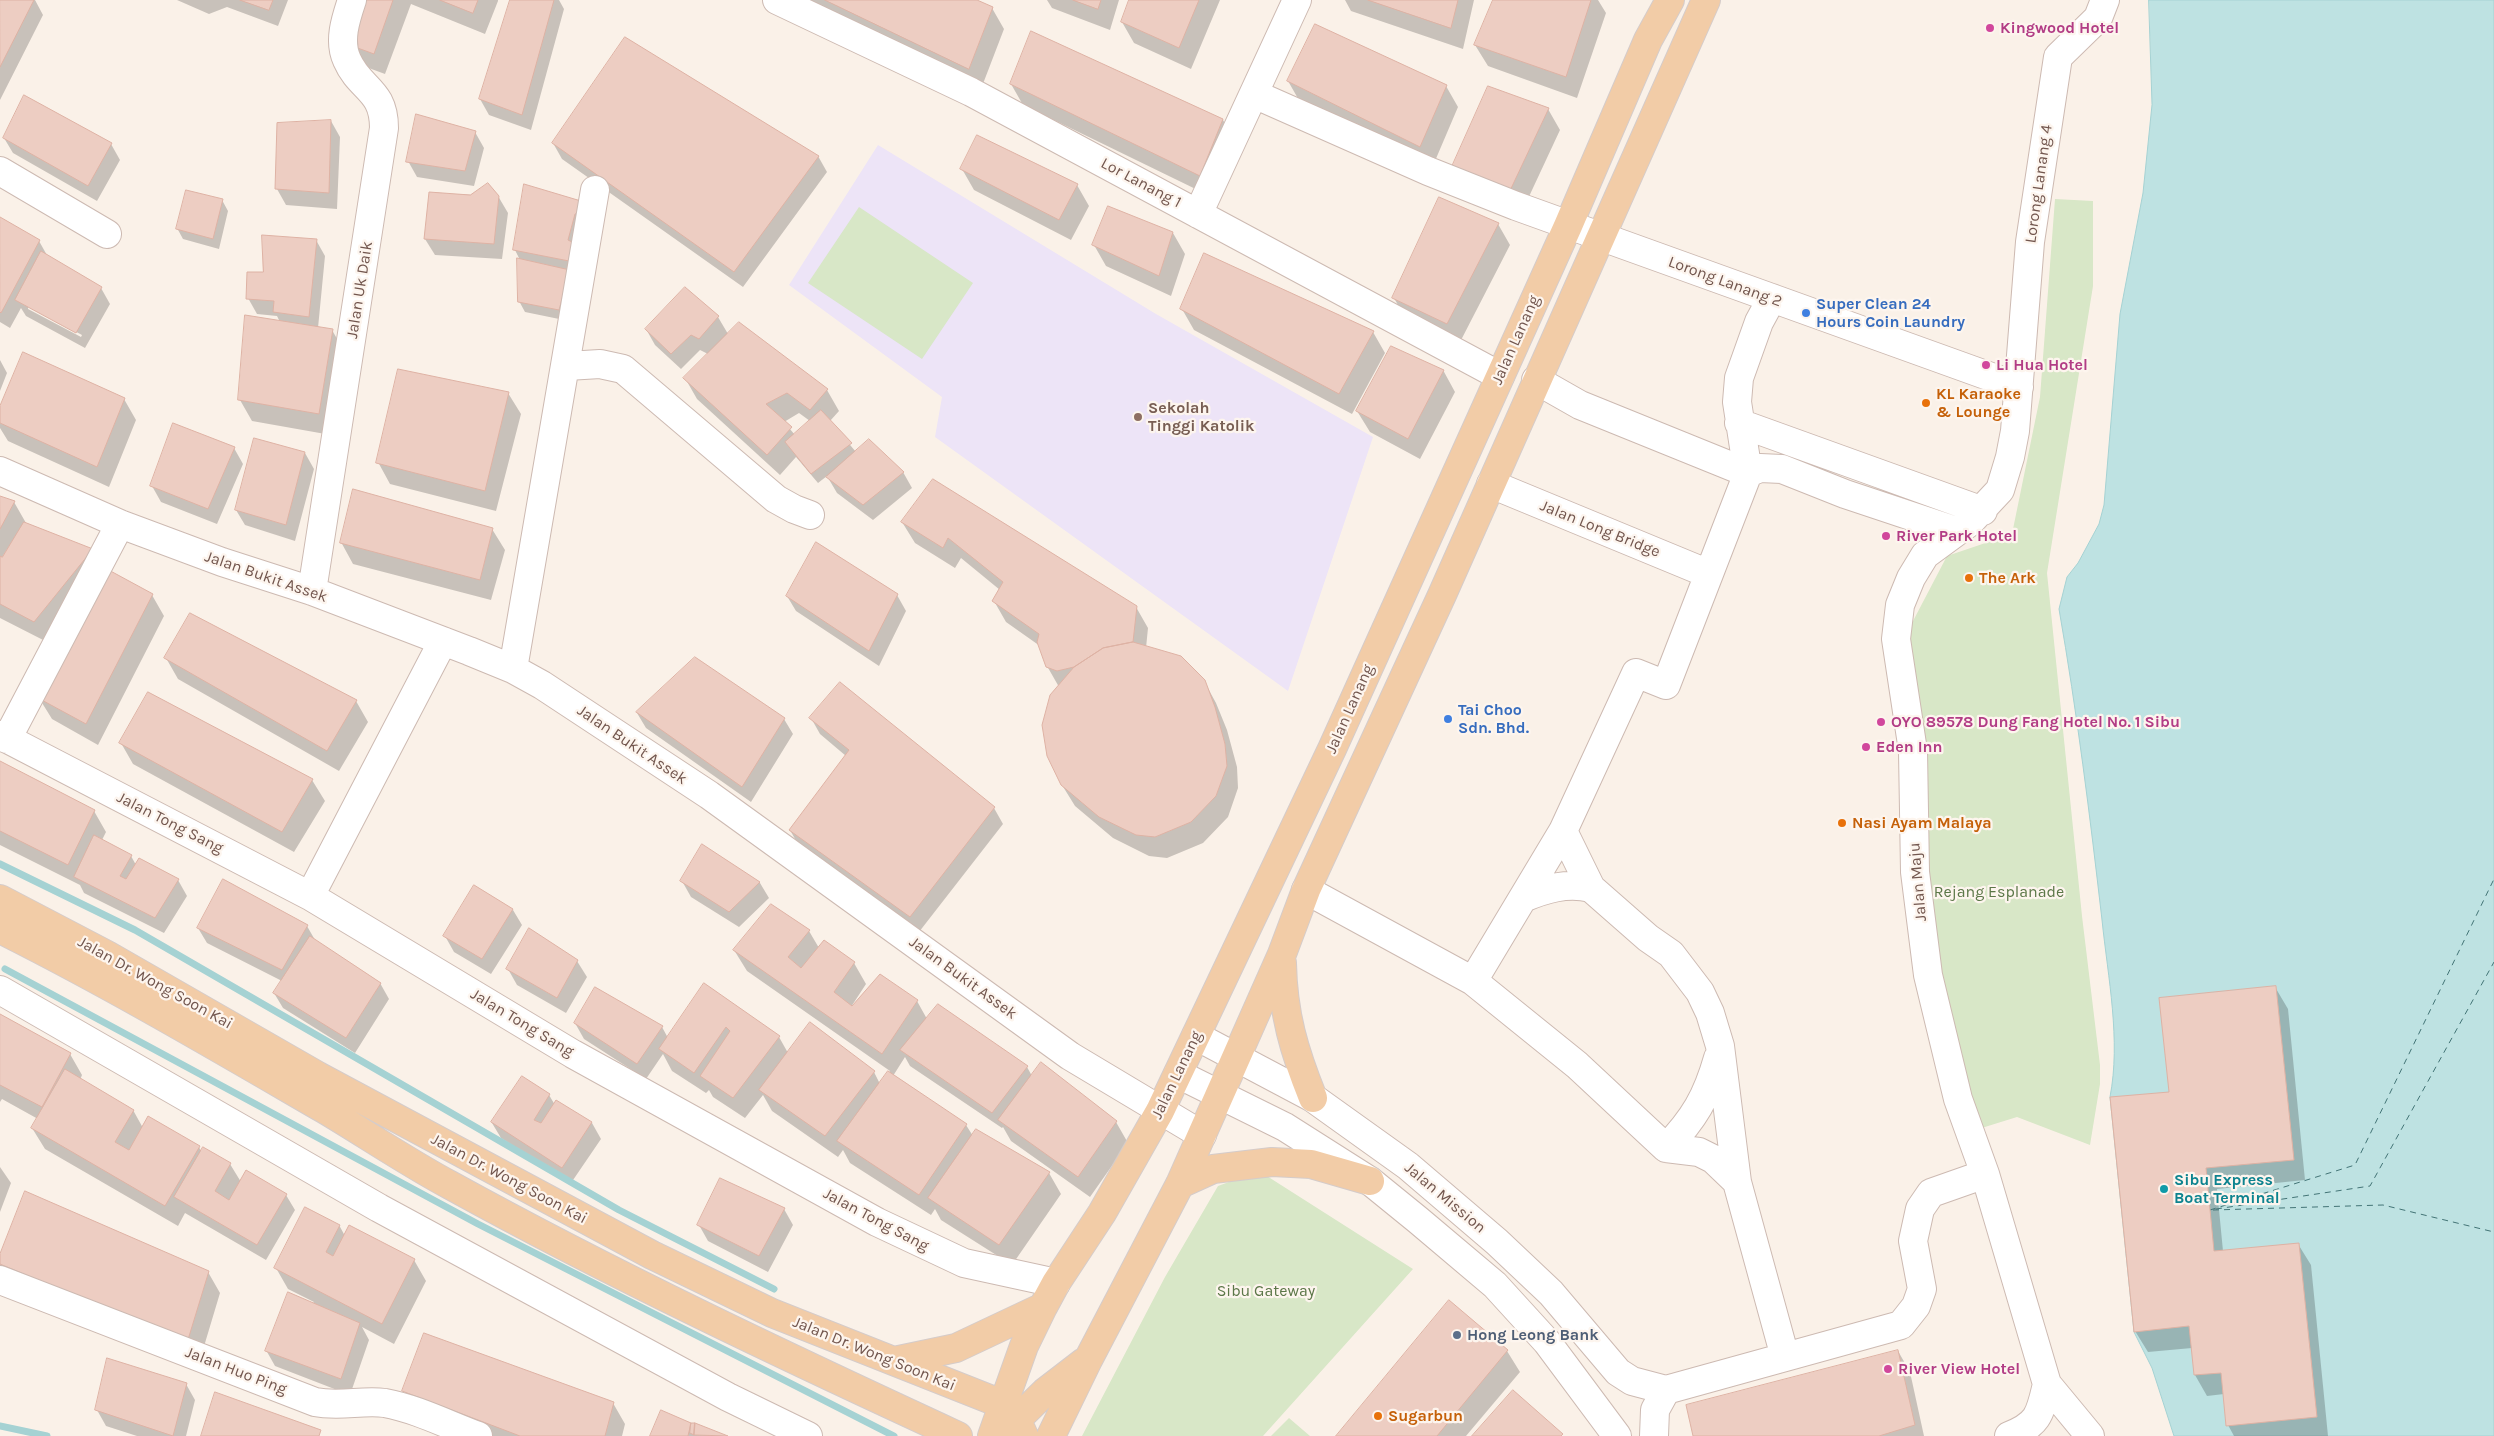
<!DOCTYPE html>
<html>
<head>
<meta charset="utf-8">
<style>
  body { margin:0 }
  canvas { display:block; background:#faf1e8 }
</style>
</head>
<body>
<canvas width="2494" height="1436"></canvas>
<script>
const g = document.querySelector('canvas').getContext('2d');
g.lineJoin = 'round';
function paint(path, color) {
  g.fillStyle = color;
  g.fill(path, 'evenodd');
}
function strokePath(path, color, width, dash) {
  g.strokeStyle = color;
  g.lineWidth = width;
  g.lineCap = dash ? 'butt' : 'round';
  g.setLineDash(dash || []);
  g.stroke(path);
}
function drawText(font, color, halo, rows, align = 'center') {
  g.font = font + ' Karla,sans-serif';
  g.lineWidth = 4.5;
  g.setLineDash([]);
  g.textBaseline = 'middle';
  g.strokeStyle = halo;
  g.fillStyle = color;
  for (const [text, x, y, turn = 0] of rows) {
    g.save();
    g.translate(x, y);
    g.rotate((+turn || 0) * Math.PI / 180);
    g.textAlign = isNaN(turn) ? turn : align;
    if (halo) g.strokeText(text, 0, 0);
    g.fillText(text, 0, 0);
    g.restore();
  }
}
paint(new Path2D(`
  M878,145L1156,314L1373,437L1288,691L935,437L942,397L789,285Z`), '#ede4f7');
paint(new Path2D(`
  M2055,199L2093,201V286L2047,573L2082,916L2100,1065V1084L2090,1145L2017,1117L1972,1131L1919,905L1901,644L1947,556L2012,534L2040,397Z
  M859,207L973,283L922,359L808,283Z
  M1259,1171L1413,1269L1263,1436H1082L1165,1277L1218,1186Z
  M1289,1418L1310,1436H1271Z`), '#d8e7c7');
const water = new Path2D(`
  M2149,0H2494V1436H2174L2152,1368L2134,1332L2110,1097C2121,1040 2108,978 2102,920C2090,816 2077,712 2059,609L2067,577L2078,563L2099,524L2104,505L2120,314L2143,193L2152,105Z`);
paint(water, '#bee2e2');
strokePath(water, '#a5d2d3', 1);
paint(new Path2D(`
  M0,0H35L43,15L0,100Z
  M177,0H288L278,26L227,7L209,14Z
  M350,0H498V1L485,34L411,4L385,74L347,60Z
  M511,0H559L564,9L531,130L489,115L480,99Z
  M795,0H975L992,8L1004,29L981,89Z
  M1047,0H1119L1110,30L1052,8Z
  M1131,0H1220L1191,69L1134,43L1122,22Z
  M1345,0H1474L1463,49L1351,11Z
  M1494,0H1598L1606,13L1577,98L1488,66L1475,45Z
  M1032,33L1223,120L1235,141L1212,197L1023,105L1011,84Z
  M1288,81L1446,86L1458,107L1432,168L1300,102Z
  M1548,109L1560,130L1519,218L1464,192Z
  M331,121L340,137L337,209L286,205L277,189Z
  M475,132L484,148L474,186L417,177L408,161Z
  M4,138L111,144L120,160L97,201L13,153Z
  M553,143L818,156L827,172L743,287L562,159Z
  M962,169L1077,185L1089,206L1071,240L974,190Z
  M525,186L590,218L564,320L525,312L519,301L520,260L515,250Z
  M430,193L498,196L508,213L502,259L435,255L425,239Z
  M222,200L228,211L219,249L183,239L177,228Z
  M0,219L39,241L48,257L101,288L110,304L85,348L26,316L21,308L10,328L0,322ZM28,306L82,335L81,337L28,309Z
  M1498,224L1510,245L1459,344L1406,319L1394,298Z
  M1173,233L1185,254L1171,296L1106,266L1094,245Z
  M316,240L325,256L318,328L332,330L344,351L331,435L252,421L240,400L280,322L277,316L257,314L248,298L264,273Z
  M685,289L718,317L728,334L739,324L827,390L839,411L830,421L856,452L903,472L912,488L873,520L837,493L827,476L818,483L796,457L780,475L697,399L685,378L708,354L700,350L681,369L655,345L646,329ZM799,413L810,421L795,435L784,422Z
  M1182,309L1373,332L1385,353L1352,414L1194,330Z
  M0,360L7,373L0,391Z
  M1443,370L1455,392L1420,459L1370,432L1357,411Z
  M508,393L521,414L496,511L390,484L378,462Z
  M124,399L136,420L109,487L8,441L0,428V410Z
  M234,448L243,464L217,524L161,502L152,486Z
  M305,453L314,469L295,541L245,525L236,510Z
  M933,481L1136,607L1148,628L1146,648L1204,681L1216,703L1227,730L1237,767L1238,788L1228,817L1203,843L1167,858L1149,856L1113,838L1075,806L1062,785L1059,687L1047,666L1040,646L1006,622L994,601L1000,590L961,558L955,568L915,543L902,522Z
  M0,497L14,502L26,523L92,550L105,572L152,595L164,616L98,745L52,719L39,698L47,642L0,618Z
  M492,529L505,550L491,600L353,564L341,542Z
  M897,595L906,611L879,666L796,611L787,596Z
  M166,658L356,701L368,722L339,771L178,679Z
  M148,693L312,780L325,801L294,852L133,764L121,743Z
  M637,713L784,719L793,734L751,802L646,728Z
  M811,718L994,808L1003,824L919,932L799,846L790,830L846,756L820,734Z
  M0,763L94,811L106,832L102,840L131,856L136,865L178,880L187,896L164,933L84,893L80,885L0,845Z
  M702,846L760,883L769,898L739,927L691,897L682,881Z
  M513,910L522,925L491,974L454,952L445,936Z
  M307,926L315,940L380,983L389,999L355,1053L283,1008L274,993L282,981L207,943L198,928Z
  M529,930L577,961L587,977L566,1013L517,985L508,969Z
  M809,931L819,948L854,963L866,984L851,1007L917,1001L927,1019L938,1005L1027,1067L1032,1076L1116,1122L1128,1143L1090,1197L1011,1141L1003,1127L1002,1128L910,1066L905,1057L893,1076L966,1125L973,1136L1049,1173L1061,1194L1012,1265L941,1220L935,1209L931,1215L850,1163L843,1150L838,1157L772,1111L763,1095L745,1118L713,1097L709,1090L706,1093L672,1071L663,1054L646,1079L584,1039L575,1023L662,1027L668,1038L705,985L779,1037L788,1053L874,1072L880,1084L890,1071L747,971L734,950Z
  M2275,987L2288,1009L2305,1180L2217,1189L2223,1251L2298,1244L2311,1265L2328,1436H2234L2228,1425L2224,1394L2207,1396L2195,1375L2192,1348L2148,1352L2135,1331L2170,1093Z
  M0,1015L70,1054L82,1075L80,1080L133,1110L143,1128L199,1147L201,1151L230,1164L241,1182L286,1195L295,1210L266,1260L185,1213L178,1226L45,1149L32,1128L38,1119L2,1099L0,1102Z
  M549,1095L555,1105L557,1102L592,1123L601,1139L571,1183L501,1138L492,1123Z
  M0,1167L11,1183L0,1212Z
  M784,1209L793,1225L768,1272L708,1241L699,1225Z
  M339,1225L345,1236L414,1260L426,1281L394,1344L362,1327L369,1340L350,1395L275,1366L266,1350L314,1302L288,1289L276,1268Z
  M0,1257L208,1272L220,1293L199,1363L0,1267Z
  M1449,1302L1507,1351L1520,1372L1466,1436H1337Z
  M1898,1351L1910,1372L1924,1436H1694Z
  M186,1384L195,1400L186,1436H137L106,1426L97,1410Z
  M404,1390L613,1403L625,1424L622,1436H479L416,1412Z
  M661,1411L723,1436H651Z`), '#0003');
strokePath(new Path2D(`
  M0,864L135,930L619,1210L774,1289
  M5,969L478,1224L894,1436
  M0,1426L47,1436`), '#a5d2d3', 7);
strokePath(new Path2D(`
  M2216,1209L2370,1186L2494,962
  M2210,1210L2355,1165L2494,879
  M2213,1210L2383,1205L2494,1232`), '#437476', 1, [6, 5]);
const building = new Path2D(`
  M0,0H34L0,67Z
  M240,0H273L269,10Z
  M349,0H393L374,54L333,39Z
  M440,0H478L473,13Z
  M510,0H554L522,115L479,99Z
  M825,0H977L993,7L969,69Z
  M1073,0H1101L1098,9Z
  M1129,0H1199L1179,48L1121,22Z
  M1368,0H1458L1451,28Z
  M1493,0H1591L1566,77L1474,45Z
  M1315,24L1447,85L1420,147L1287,81Z
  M1031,31L1223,119L1200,176L1010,84Z
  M625,37L819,156L734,272L552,143Z
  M1488,86L1549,108L1507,197L1450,171Z
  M24,95L112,143L88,186L3,138Z
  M416,114L476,131L465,171L406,162Z
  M331,120L329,193L275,189L277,123Z
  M977,135L1078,184L1059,220L960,169Z
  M488,183L499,196L494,244L424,239L429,192L470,195Z
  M524,184L581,201L580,213L575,214L568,240L578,245L574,262L513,250Z
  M186,190L223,199L213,239L176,229Z
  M1439,197L1499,223L1447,324L1392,298Z
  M1108,206L1173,232L1159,276L1092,245Z
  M0,217L40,240L1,313L0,312Z
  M262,235L317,239L309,317L273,312L274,301L246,299L247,272H263Z
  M41,251L102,287L76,333L15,300Z
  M1204,253L1374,331L1339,394L1180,309Z
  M517,258L570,270L559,310L518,302Z
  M685,287L719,316L699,339L691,335L671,354L645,329Z
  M245,315L333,329L319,414L238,400Z
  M739,322L828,389L810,410L787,393L766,404L792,427L767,455L683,378Z
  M1391,346L1444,370L1408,439L1356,411Z
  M23,352L125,398L97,467L0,423V406Z
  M398,369L509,392L485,491L376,463Z
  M821,410L852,443L811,474L785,442Z
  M173,423L235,447L208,509L150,486Z
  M254,438L305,452L286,525L235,510Z
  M869,439L904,472L863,505L826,477Z
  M933,479L1137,606L1133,642L1103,648L1074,667L1057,671L1046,667L1037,642L1039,634L992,601L1003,582L948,538L943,548L901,522Z
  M353,489L493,528L480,580L340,543Z
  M0,496L15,501L0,529Z
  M24,522L93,549L34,622L0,604V556L2,557Z
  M816,542L898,594L869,651L786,596Z
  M105,568L153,594L86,724L38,698Z
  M190,613L357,700L327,751L164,658Z
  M1133,642L1181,656L1205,680L1215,707L1225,744L1227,766L1216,796L1191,822L1155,837L1136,835L1099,817L1061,785L1047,756L1042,725L1050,695L1074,667L1103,648Z
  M695,657L785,718L742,787L636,712Z
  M840,682L995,807L910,917L789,830L849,750L809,718Z
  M148,692L313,779L282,832L119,743Z
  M0,761L95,810L68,865L0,831Z
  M94,835L132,855L120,876L126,879L139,858L179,879L155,918L74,877Z
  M702,844L760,882L729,912L680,881Z
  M223,879L308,925L282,970L197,928Z
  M474,885L513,909L482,959L443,936Z
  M771,904L810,930L788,957L801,968L824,940L855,962L834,992L852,1006L880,974L918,1000L882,1054L733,950Z
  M529,928L578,960L557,998L506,969Z
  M310,936L381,983L346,1038L273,993Z
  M704,983L780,1036L733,1098L700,1076L730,1031L726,1027L694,1073L659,1049Z
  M2276,986L2294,1160L2206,1168L2214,1251L2299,1243L2317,1417L2226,1426L2221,1373L2194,1375L2189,1326L2134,1332L2110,1097L2169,1092L2159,998Z
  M595,987L663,1026L637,1064L574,1023Z
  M938,1004L1028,1066L992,1113L900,1050Z
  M0,1014L71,1053L42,1107L0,1085Z
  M810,1022L875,1071L825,1136L759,1090Z
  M1041,1062L1117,1121L1078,1177L998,1120Z
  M65,1069L134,1110L115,1142L129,1150L148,1116L200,1146L165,1206L31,1128Z
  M888,1071L967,1124L919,1195L837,1141Z
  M522,1076L550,1094L534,1120L541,1123L556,1100L592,1122L562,1168L491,1122Z
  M976,1129L1050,1172L999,1245L928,1198Z
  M203,1147L231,1163L215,1191L229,1200L246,1170L287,1194L257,1245L174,1197Z
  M720,1178L785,1208L759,1256L697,1225Z
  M25,1191L209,1271L187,1343L0,1264V1254Z
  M305,1207L340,1225L326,1252L333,1256L349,1225L415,1259L382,1324L274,1268Z
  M288,1292L360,1323L341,1379L265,1351Z
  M1449,1300L1508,1350L1437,1436H1336Z
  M424,1333L614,1402L605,1436H520L402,1391Z
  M1898,1350L1915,1425L1879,1436H1693L1686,1405Z
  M107,1358L187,1383L173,1436L95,1410Z
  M1513,1390L1563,1434L1561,1436H1472Z
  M215,1392L321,1430L319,1436H201Z
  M661,1410L691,1423L688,1436H650Z
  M691,1423H695L694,1435L690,1433Z
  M695,1423L728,1436L694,1435Z`);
paint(building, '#edcdc2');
strokePath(building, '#deb2a4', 1);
const minor = new Path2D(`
  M777,0L971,92L1500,376
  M1254,94L1428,171L1516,206L2019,387
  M0,171L107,234
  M1198,214L1297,0
  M567,366L600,364L623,369L776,499L794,509L810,515
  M1536,380L1580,405L1748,473L1760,468L1782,469L1845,494L1956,531
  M1739,423L1983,511
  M0,471L120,524L222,562L312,591L469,651L513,669L542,685L709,795L1070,1056L1202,1135
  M1491,484L1709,574
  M312,591L384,128C384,89 360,90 347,60C338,41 346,18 352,0
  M513,669L595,190
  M0,735L310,896L573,1054L877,1222L964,1263L1056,1283
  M7,739L120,524
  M1563,831L1591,888L1648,938L1671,954L1700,992L1710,1013L1720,1046L1737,1182L1785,1357
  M1306,890L1473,981L1577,1065L1666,1148L1699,1152L1713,1159L1737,1182
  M310,896L443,641
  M1523,898C1545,889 1567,882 1591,888
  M1473,981L1563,831L1636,673L1666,685L1748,473L1737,402L1739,378L1759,322L1772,298
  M0,990L379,1208L728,1397L808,1436
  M1196,1036L1313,1098L1408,1166L1497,1242L1551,1293L1618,1372L1632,1381L1666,1390
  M1178,1074L1285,1127L1370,1181L1418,1220L1495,1285L1547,1342L1617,1436
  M1666,1148C1694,1119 1707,1097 1718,1058
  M0,1280L315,1402C339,1407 362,1400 385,1403C417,1409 448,1425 478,1436
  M1654,1436L1655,1410L1666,1390L1901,1325L1916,1306L1922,1289L1913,1241L1920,1209L1931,1193L1985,1174
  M2009,1436C2039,1424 2040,1414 2047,1384
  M2090,1436L2047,1384L1985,1174L1958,1099L1928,975L1915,872L1913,751L1896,639L1900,605L1911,578L1925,555L1970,522L2000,490L2010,457L2015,431L2030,242L2058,57L2098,18L2105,0`);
const major = new Path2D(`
  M0,899L107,955L318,1076L652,1255L772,1313L1002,1404L1016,1418L1024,1436
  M0,929C110,984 217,1047 324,1109C366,1134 407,1162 450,1185C615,1276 787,1357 958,1436
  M1282,963C1283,1014 1294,1051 1313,1098
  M1180,1184L1213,1169L1272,1162L1311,1164L1370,1181
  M894,1361L956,1348L1043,1307
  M1004,1432L1045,1392L1084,1362
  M992,1436L1024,1346L1043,1307L1056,1283L1102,1213L1160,1111L1332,749L1568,226L1648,40L1670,0
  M1051,1436L1088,1360L1180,1184L1282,954L1306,890L1442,595L1706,0`);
strokePath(minor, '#cdbab2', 30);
strokePath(major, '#d5ccca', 30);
strokePath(minor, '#fff', 28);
strokePath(major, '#f2cca7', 28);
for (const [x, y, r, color] of [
  [1990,28,5,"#d1479c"],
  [1806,313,5,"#3f7fe0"],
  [1986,365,5,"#d1479c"],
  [1926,403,5,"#e8710a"],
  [1138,417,5,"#8d6e63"],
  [1886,536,5,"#d1479c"],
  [1969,578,5,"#e8710a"],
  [1448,719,5,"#3f7fe0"],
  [1881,722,5,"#d1479c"],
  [1866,747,5,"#d1479c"],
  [1842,823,5,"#e8710a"],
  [2164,1189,5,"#0f9aa8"],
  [1457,1335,5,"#5c6f8a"],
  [1888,1369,5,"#d1479c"],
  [1378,1416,5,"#e8710a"]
]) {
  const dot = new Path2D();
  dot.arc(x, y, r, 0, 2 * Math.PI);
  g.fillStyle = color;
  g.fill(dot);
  strokePath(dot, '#fdf5ee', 2);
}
drawText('bold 16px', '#b23c85', '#fdf5ee', [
  ["Kingwood Hotel",2000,28],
  ["Li Hua Hotel",1996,365],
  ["River Park Hotel",1896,536],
  ["OYO 89578 Dung Fang Hotel No. 1 Sibu",1891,722],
  ["Eden Inn",1876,747],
  ["River View Hotel",1898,1369]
], 'left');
drawText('16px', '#72564e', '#fdf5ee', [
  ["Lor Lanang 1",1141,183,28],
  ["Lorong Lanang 4",2039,184,-82],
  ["Lorong Lanang 2",1725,282,20],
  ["Jalan Uk Daik",360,290,-81],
  ["Jalan Lanang",1516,340,-66],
  ["Jalan Long Bridge",1600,529,22],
  ["Jalan Bukit Assek",266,577,19],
  ["Jalan Lanang",1350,709,-66],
  ["Jalan Bukit Assek",632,745,34],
  ["Jalan Tong Sang",170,823,27],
  ["Jalan Maju",1918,882,-95],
  ["Jalan Bukit Assek",963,978,36],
  ["Jalan Dr. Wong Soon Kai",155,983,29],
  ["Jalan Tong Sang",522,1023,31],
  ["Jalan Lanang",1177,1075,-64],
  ["Jalan Dr. Wong Soon Kai",509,1179,28],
  ["Jalan Mission",1445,1198,40],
  ["Jalan Tong Sang",876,1220,28],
  ["Jalan Dr. Wong Soon Kai",874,1354,22],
  ["Jalan Huo Ping",236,1371,21]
]);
drawText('bold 16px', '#366cbe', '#fdf5ee', [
  ["Super Clean 24",1816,304],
  ["Hours Coin Laundry",1816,322],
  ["Tai Choo",1458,710],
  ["Sdn. Bhd.",1458,728]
], 'left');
drawText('bold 16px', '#c56008', '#fdf5ee', [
  ["KL Karaoke",1936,394],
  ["& Lounge",1936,412],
  ["The Ark",1979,578],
  ["Nasi Ayam Malaya",1852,823],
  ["Sugarbun",1388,1416]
], 'left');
drawText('bold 16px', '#785e54', '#fdf5ee', [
  ["Sekolah",1148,408],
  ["Tinggi Katolik",1148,426]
], 'left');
drawText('16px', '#5c7748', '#fdf5ee', [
  ["Rejang Esplanade",1999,892],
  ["Sibu Gateway",1266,1291]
]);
drawText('bold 16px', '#0d838f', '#fdf5ee', [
  ["Sibu Express",2174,1180],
  ["Boat Terminal",2174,1198]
], 'left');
drawText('bold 16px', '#4e5e75', '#fdf5ee', [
  ["Hong Leong Bank",1467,1335]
], 'left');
</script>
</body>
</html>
